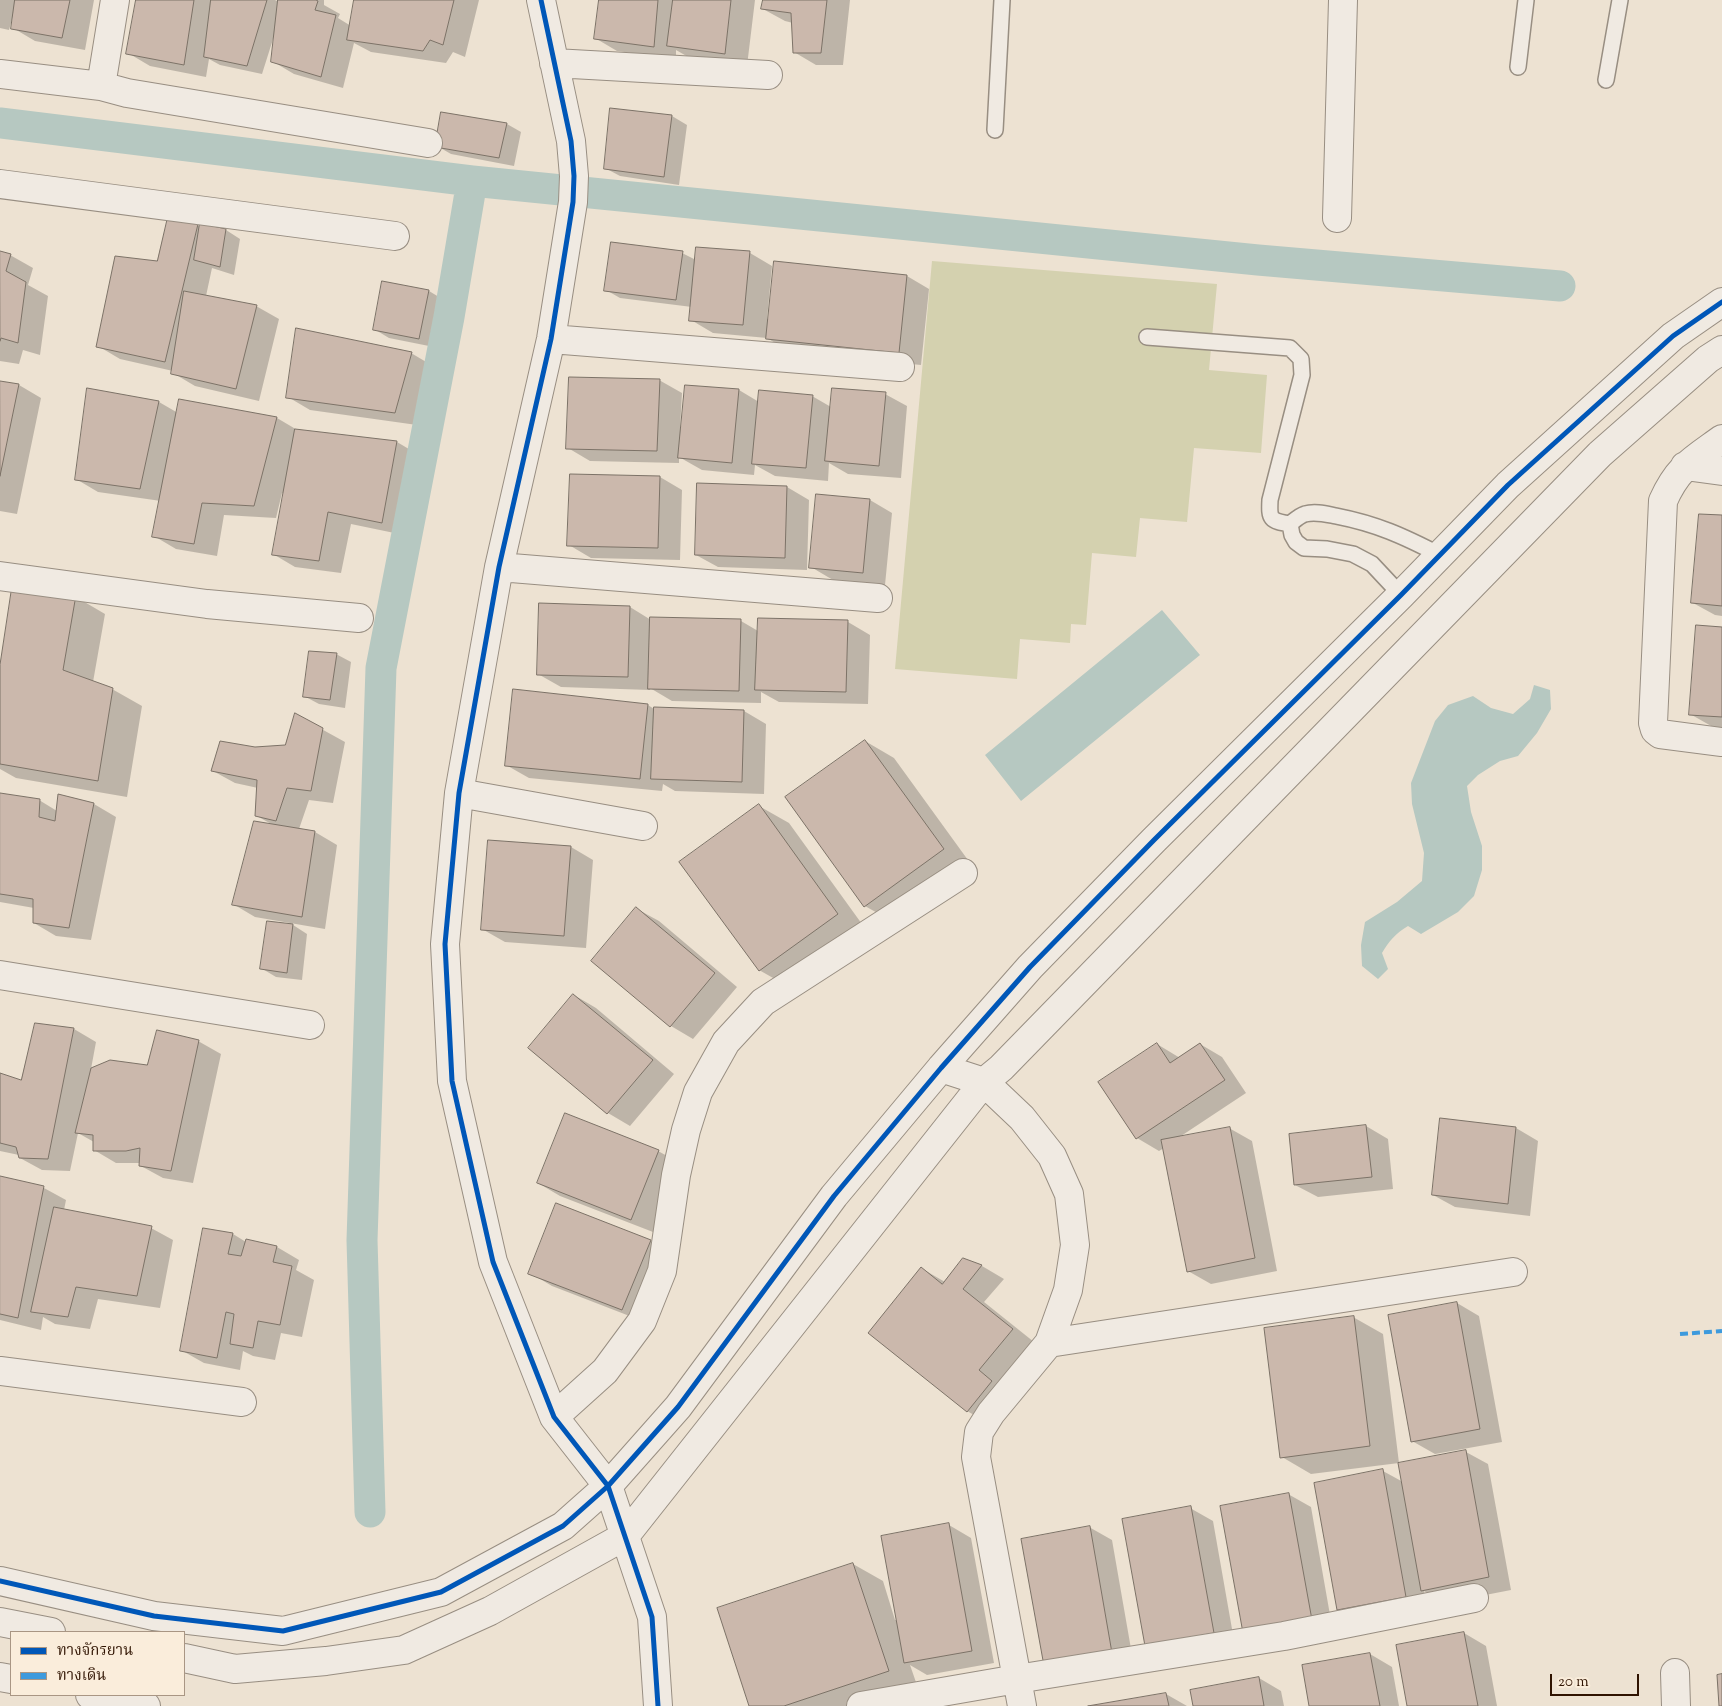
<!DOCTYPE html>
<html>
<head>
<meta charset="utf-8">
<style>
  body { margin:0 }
  #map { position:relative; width:1722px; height:1706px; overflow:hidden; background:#ede2d2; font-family:"Sorts Mill Goudy","Noto Serif Thai",serif }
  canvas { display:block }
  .legend { position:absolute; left:10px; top:1631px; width:175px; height:65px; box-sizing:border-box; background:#faeddb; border:1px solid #a99684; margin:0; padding:6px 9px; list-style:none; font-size:15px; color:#2f1301 }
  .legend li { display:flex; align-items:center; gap:10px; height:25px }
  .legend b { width:25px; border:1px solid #a99684 }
  .scale { position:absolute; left:1550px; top:1674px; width:89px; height:22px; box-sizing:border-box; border:2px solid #2f1301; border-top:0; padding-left:6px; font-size:15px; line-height:18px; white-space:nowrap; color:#2f1301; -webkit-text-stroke:4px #faeddb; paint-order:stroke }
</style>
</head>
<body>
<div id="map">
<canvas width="1722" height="1706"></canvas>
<ul class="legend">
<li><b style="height:6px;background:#0057b8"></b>ทางจักรยาน</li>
<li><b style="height:6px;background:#3d9add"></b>ทางเดิน</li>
</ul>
<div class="scale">20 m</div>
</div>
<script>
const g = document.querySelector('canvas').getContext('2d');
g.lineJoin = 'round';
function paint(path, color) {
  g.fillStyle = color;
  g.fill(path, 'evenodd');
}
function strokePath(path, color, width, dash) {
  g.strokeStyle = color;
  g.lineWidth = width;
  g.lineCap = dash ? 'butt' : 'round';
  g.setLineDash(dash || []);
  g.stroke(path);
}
paint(new Path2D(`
  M932,261L1217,284L1209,370L1267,375L1261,453L1194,448L1187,522L1140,518L1136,557L1092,553L1086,625L1071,624L1070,643L1020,639L1017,679L895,669Z`), '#d4d1af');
paint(new Path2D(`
  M1162,610L1200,655L1021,801L985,755Z
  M1534,685L1550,690L1551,709L1537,733L1518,756L1500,761L1478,775L1467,786L1471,812L1482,846V870L1474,896L1458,912L1421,934L1408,926C1396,933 1389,941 1382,953L1388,969L1378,979L1362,966L1361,945L1365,922L1397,902L1422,881L1424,853L1412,804L1411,783L1435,721L1448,705L1473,696L1491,708L1513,714L1530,699Z`), '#b6c8c1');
paint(new Path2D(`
  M0,0H94L85,50L35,41L13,28L14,16H13L9,30L0,28Z
  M137,0H275L279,2V0H324V5L340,14L338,18L351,26L356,0H479L465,57L453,52L446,63L371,52L354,43L343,88L294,74L272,61L275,36H274L262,74L220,65L209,59L206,77L150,66L128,53Z
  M601,0H755L747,66L690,58L676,50V59L617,51L595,38Z
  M764,0H850L843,65H816L794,52L793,23L785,21L763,9Z
  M611,109L672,116L687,125L679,185L620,176L605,168Z
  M442,113L507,124L521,132L514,166L451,154L437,146Z
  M197,225L201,227L226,230L240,239L234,275L212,268L206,296L256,306L279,319L259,401L195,386L173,373V371L120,359L98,346L158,263Z
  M0,252L10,255L33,268L28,285L48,296L40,355L23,350L19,364L0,361Z
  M682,253L696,260L750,253L772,266L767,319H769L775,263L907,276L929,289L921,365L790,352L767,338L713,333L691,320L692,307L620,298L606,290Z
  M383,282L429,291L444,300L434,347L389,338L374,329Z
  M411,353L433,366L417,425L310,410L288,397Z
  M659,380L682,393L680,429L682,430L739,390L759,402L812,396L831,407L885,394L907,406L901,478L848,474L829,463L828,481L775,476L755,465L754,475L702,470L679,457V463L590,461L568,448Z
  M0,383L19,385L41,398L17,514L0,511Z
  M88,389L159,402L178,413L180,400L277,418L299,431L397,442L419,455L404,535L351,524L341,573L295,567L273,554L284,494L282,493L276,518L224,515L217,556L176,549L154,536L161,501L98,492L76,479Z
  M660,477L682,490L680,560L591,558L569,545Z
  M698,484L787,487L809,500L807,570L718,567L696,555Z
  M870,500L892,513L885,585L833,580L811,567Z
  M1722,517V616L1715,615L1693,603Z
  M76,597L105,614L93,682L112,689L142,706L127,797L16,778L0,769V673Z
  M630,607L651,620L741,621L758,631L848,622L870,635L868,704L779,702L761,692V703L672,701L650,688V690L561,687L538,674Z
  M1722,628V728L1713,727L1690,714Z
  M336,654L351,662L345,708L319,704L304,696Z
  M648,705L654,709L744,711L766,724L764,794L675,791L663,784L662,791L529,778L506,765Z
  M296,715L345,742L333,803L309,800L299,829L315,832L337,845L325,929L255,917L233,904L273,825L257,816L258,788L235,783L213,771L255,748L286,746Z
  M865,741L894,758L973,867L895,923L865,906Z
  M0,795L39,800L57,811L59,795L94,804L116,817L91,940L56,936L34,923V908L0,902Z
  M759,806L789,823L867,931L789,987L759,970Z
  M571,847L593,860L586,948L505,942L482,929Z
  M637,909L659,921L737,987L693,1039L671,1026L593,961Z
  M290,923L307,934L302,980L276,977L261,968Z
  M574,995L596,1008L674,1074L630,1126L608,1113L530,1048Z
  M36,1025L74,1029L96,1042L91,1069L110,1061L148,1066L198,1041L221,1054L193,1183L163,1178L141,1166V1163H116L94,1150V1142L78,1133L70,1171L42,1170L20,1158L19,1155L0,1151V1074L22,1082Z
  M1157,1044L1180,1058L1200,1044L1222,1057L1246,1093L1178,1138L1229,1128L1252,1141L1277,1271L1211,1284L1188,1271L1164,1148L1159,1151L1137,1138Z
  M1366,1126L1388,1139L1393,1189L1318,1197L1295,1185Z
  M1516,1128L1538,1141L1530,1216L1455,1207L1433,1195Z
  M658,1151L680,1163L653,1232L560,1196L538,1183Z
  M0,1177L44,1188L66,1200L64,1210L151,1228L173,1240L160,1308L98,1299L90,1329L55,1324L43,1317L41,1330L0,1320Z
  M204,1229L233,1234L246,1242L277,1247L299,1260L296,1270L314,1280L302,1337L281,1333L275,1360L253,1356L243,1351L240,1370L204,1363L181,1350Z
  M650,1241L672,1254L645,1322L552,1286L530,1273Z
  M964,1260L982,1266L1004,1279L984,1302L1034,1342L990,1424L967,1411L869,1333L921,1268L945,1282Z
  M1457,1303L1479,1316L1502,1442L1435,1454L1412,1441Z
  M1353,1317L1383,1334L1399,1463L1311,1474L1282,1457Z
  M1466,1452L1488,1464L1511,1590L1444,1603L1424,1591L1427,1609L1361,1622L1339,1609L1383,1471L1403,1482Z
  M1288,1494L1311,1507L1333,1632L1267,1645Z
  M1190,1508L1213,1521L1235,1646H1146Z
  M949,1525L971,1538L994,1663L927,1675L910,1665L918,1688L863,1706H750L853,1564L883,1581L895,1620H897Z
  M1089,1527L1112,1540L1134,1666L1067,1678Z
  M1464,1633L1486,1646L1497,1706H1408Z
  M1370,1654L1392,1667L1399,1706H1310Z
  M1259,1678L1281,1691L1284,1706H1194Z
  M1166,1694L1187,1706H1096Z`), '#0003');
strokePath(new Path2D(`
  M0,123L472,181L1258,260L1560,286
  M370,1512L362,1240L381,668L449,317L472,181`), '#b6c8c1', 31);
const building = new Path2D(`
  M15,0H70L62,38L11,29Z
  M136,0H194L184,65L126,54Z
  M211,0H267L247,66L204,57Z
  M278,0H316L318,1L315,10L336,15L321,77L271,62Z
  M354,0H454L443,45L430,40L423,51L347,40Z
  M599,0H658L654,47L594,39Z
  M673,0H731L725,54L667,46Z
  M763,0H827L821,53H793L791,13L761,9Z
  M610,108L672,115L664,177L604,169Z
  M441,112L507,123L499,158L435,147Z
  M168,217L198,224L165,362L96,347L115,256L157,261Z
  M200,223L226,229L220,267L194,260Z
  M611,242L683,251L676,300L604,291Z
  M696,247L750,251L743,325L689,321Z
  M0,251L11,254L6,271L26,282L18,343L1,338L0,341Z
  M774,261L907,275L899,353L766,339Z
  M382,281L429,290L419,339L373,330Z
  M184,291L257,305L236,389L171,374Z
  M296,328L412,352L395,413L286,398Z
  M569,377L660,379L657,451L566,449Z
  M0,381L19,384L0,476Z
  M685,385L739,389L732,463L678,458Z
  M87,388L159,401L140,489L75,480Z
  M832,388L886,392L879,466L825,461Z
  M759,390L813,395L806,468L752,464Z
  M179,399L277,417L254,506L202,503L194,544L152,537Z
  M295,429L397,441L382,523L328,512L319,561L272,555Z
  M570,474L660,476L658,548L567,546Z
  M697,483L787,486L785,558L695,555Z
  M816,494L870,499L863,573L809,568Z
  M1699,514L1722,515V606L1691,603Z
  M12,588L76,595L63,670L113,688L98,781L0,764V665Z
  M539,603L630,606L628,677L537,675Z
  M650,617L741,619L739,691L648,689Z
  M758,618L848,620L846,692L755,690Z
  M1696,625L1722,627V717L1689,715Z
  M309,651L337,653L330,700L303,697Z
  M513,689L648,704L640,779L505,766Z
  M654,707L744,710L742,782L651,779Z
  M295,713L323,728L311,791L287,788L276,821L255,816L257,780L211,771L220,741L255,747L285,745Z
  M865,740L944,849L864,907L785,797Z
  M0,793L40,799L39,817L55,821L58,794L94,803L69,928L33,923V899L0,894Z
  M759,804L838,914L759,971L679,862Z
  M254,821L315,831L302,917L232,905Z
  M488,840L571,846L564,936L481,930Z
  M636,907L715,973L670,1027L591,961Z
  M267,921L293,924L287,973L260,969Z
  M573,994L653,1060L607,1114L528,1048Z
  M35,1023L74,1028L48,1159L19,1158L16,1147L0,1143V1073L21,1080Z
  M157,1030L199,1040L171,1171L139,1166L140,1148L126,1151H93V1135L75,1133L91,1068L110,1060L147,1065Z
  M1157,1043L1170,1063L1200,1043L1225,1080L1136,1139L1098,1082Z
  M565,1113L659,1150L631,1220L537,1183Z
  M1440,1118L1516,1127L1508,1204L1432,1195Z
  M1366,1125L1372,1177L1294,1185L1289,1134Z
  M1230,1127L1255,1258L1187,1272L1161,1140Z
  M0,1176L44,1186L18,1318L0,1314Z
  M556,1203L651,1240L622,1310L528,1274Z
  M54,1207L152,1226L137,1296L76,1287L68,1317L31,1312Z
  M203,1228L233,1233L228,1254L241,1256L246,1239L277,1246L273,1262L292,1266L280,1325L258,1321L253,1348L230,1344L234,1314L226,1312L217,1358L180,1351Z
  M963,1258L982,1265L963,1289L1013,1329L979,1370L992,1381L967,1412L868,1333L921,1267L942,1284Z
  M1457,1302L1480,1429L1411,1442L1388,1315Z
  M1354,1316L1370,1446L1280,1458L1264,1328Z
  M1466,1450L1489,1577L1421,1591L1398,1463Z
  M1383,1469L1406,1597L1337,1610L1314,1483Z
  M1289,1493L1312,1620L1243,1633L1220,1506Z
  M1191,1506L1214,1633L1145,1646L1122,1519Z
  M949,1523L972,1651L904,1663L881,1536Z
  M1090,1526L1112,1653L1044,1666L1021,1539Z
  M853,1563L889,1671L784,1706H749L717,1608Z
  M1464,1632L1478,1706H1407L1396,1645Z
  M1370,1653L1380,1706H1309L1302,1665Z
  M1722,1674V1706H1719L1717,1675Z
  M1259,1677L1264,1706H1193L1190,1690Z
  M1166,1693L1169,1706H1088Z`);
paint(building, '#cbb8ac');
strokePath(building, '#7c7267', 1);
const lane = new Path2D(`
  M1518,67L1526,0
  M1606,80L1620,0
  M995,130L1002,0
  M1147,337L1290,348L1301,359L1302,375L1270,500C1269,519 1270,521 1290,524
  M1401,595L1372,564L1353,554L1327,549L1304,548L1296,542L1292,535L1290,524C1295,520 1299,516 1305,514C1315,511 1326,514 1336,516C1377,524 1403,536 1440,555`);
const street = new Path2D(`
  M541,0L571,141L574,176L573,202L551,339L499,567L459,793L445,944L452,1081L493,1262L554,1417L608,1486L652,1617L658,1706
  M554,63L768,75
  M0,74L101,86L127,93L428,143
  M101,86L115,0
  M0,184L395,236
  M1337,218L1343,0
  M551,339L900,367
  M1722,439C1693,460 1678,467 1663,501L1653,723L1655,730L1660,734L1722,742
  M1685,466L1722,471
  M499,567L878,598
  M0,576L207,604L359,618
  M459,793L643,826
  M0,975L310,1025
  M941,1068L984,1082L1022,1118L1052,1156L1069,1194L1075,1245L1068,1290L1049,1343L991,1413L979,1432L976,1457L1022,1706
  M1049,1343L1513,1272
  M0,1371L242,1402
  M554,1417L605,1371L642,1321L662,1271L676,1175L686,1130L698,1092L726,1042L763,1002L963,873
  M0,1581L154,1616L283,1631L441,1592L563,1526L608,1486L678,1407L834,1196L941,1068L1030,967L1154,840L1401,595L1508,485L1673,336L1722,302
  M0,1622L51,1632
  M184,1658L235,1669L326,1661L404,1650L490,1611L625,1536L984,1082L1001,1068L1600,454L1708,359L1722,350
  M1675,1673L1676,1706
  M0,1677L11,1679
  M90,1695L146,1706
  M861,1706L1017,1679L1284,1636L1474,1598`);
strokePath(lane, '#988e82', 18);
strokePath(street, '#988e82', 30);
strokePath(lane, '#f0eae2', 15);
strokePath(street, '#f0eae2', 28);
strokePath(new Path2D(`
  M1680,1334L1722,1331`), '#3d9add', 4, [8, 4]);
strokePath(new Path2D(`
  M541,0L571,141L574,176L573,202L551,339L499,567L459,793L445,944L452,1081L493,1262L554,1417L608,1486L652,1617L658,1706
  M0,1581L154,1616L283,1631L441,1592L563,1526L608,1486L678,1407L834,1196L941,1068L1030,967L1154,840L1401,595L1508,485L1673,336L1722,302`), '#0057b8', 5);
</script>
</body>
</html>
